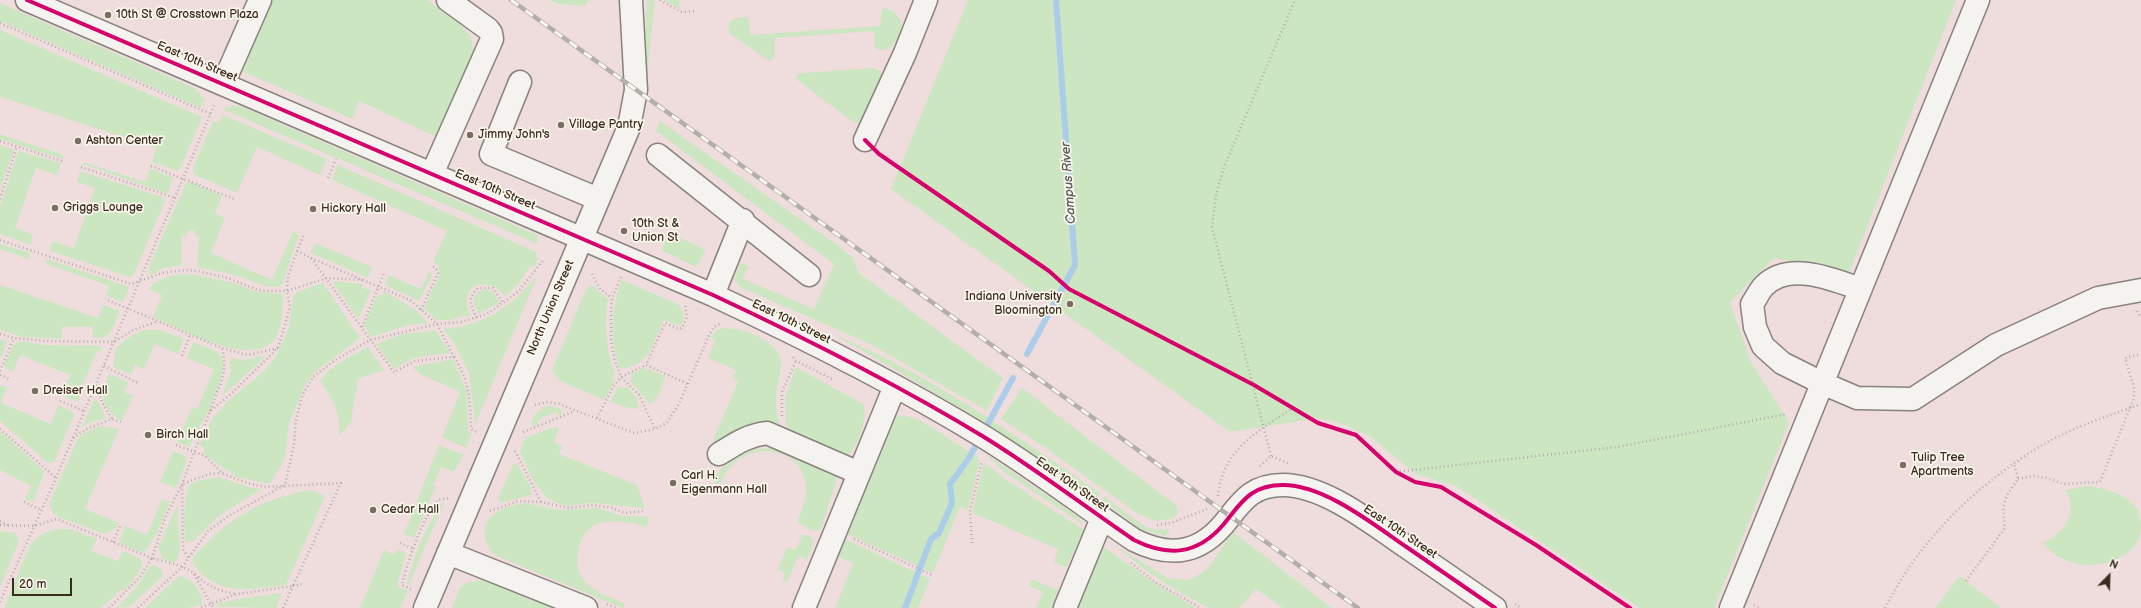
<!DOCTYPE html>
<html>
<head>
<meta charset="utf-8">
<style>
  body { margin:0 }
  #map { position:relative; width:2141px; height:608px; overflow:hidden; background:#f1e9e6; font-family:"Balsamiq Sans",sans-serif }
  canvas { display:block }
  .north { position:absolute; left:2089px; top:556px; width:40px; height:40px; -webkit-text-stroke:3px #fbf7ec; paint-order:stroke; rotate:23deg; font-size:11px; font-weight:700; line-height:16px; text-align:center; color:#3b2a1e }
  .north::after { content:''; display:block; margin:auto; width:14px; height:18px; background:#3b2a1e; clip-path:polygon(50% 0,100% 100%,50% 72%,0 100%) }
  .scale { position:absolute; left:12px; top:578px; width:60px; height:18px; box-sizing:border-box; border:2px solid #3b2a1e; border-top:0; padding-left:5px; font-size:12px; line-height:14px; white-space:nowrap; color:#3b2a1e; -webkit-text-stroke:3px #fbf7ec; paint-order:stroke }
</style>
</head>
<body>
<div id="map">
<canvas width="2141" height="608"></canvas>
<div class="north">N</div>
<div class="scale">20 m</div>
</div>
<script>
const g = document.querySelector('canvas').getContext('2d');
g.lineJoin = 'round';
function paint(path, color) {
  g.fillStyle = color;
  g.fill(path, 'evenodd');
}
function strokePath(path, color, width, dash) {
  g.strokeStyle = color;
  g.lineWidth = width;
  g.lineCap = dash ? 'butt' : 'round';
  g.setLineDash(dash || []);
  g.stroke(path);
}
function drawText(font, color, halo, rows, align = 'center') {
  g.font = font + ' "Balsamiq Sans",sans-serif';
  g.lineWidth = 3.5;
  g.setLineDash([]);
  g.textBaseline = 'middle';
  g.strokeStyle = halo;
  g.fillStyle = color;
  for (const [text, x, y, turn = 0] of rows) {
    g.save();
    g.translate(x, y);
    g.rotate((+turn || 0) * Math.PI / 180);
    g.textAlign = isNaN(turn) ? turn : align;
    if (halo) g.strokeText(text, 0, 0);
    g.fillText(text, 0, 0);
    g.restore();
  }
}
paint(new Path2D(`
  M0,0H2141V608H0Z`), '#efdddd');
paint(new Path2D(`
  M268,0H427L459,23L471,37L474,53L439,138L359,101L352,119L239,70Z
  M550,0H589L585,6L557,4Z
  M647,0H655L647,76L644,74Z
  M664,0H679L680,9Z
  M968,0H1956L1849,273L1774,258L1730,302L1750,360L1789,423L1714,608H1640L1456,486L1416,474L1369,436L1343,424L1318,418L1230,432L891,189Z
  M0,3L197,89L196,91L201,93L200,96L205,98L201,108L0,21Z
  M885,8C919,18 893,59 875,48L874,31L775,38V57L769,61L729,33C725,18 739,16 749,18L750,35L880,26L882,9Z
  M0,30L202,117L181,167L177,171L152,162L156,148L1,97L0,98Z
  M873,68L879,70L883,75L863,123L853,122L796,79L797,75L801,73Z
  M232,105L237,107L238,105L537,235L538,244L224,110L226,106L230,108Z
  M222,115L327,159L320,175L257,147L237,193L195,175L193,173V168L213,121L219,123Z
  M660,121L836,244L853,258L859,273L1003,378L987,411L870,344L740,287L734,280L740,264L742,263L748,266L743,279L814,309L834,264L656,131Z
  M0,134L64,155L63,159L0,139Z
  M0,145L14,150L0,190Z
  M18,151L61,163L57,175L36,168L15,228L33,235L31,245L0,234V206Z
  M83,162L145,182L150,169L173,177L168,194L83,164Z
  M338,165L536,252L538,260L535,266L530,267L519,283L505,297C495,280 466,278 467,303C467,306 469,311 471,315L450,320H436L424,308L440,274L438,265L433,262L447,231L332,180Z
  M80,171L162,197L165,201L133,276L130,277L50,251L52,241L74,248L95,188L77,182Z
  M191,182L222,196L215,213L225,218L211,253L272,280L293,232L299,235L282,285C269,291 250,280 237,276C224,272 210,270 197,267L199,237L195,236V231L187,230V236L182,235L181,265L161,269L151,275L149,274V267L186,183Z
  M669,232L706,250L696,267L661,250Z
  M315,243L372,267L368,278L311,253Z
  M0,244L30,253L28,259L0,249Z
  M47,259L129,287L123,302L106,296L109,286L46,264Z
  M429,272L433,274L419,301L385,285L389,275L421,289Z
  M193,274L237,284L257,292L283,294C283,307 283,325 276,337C254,371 181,329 153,317L162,295L148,289C161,275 176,275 193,274Z
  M538,274L475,425L469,373L454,343L443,329C484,326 514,305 538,274Z
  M622,280L678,304C684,311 686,319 680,326L664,320C652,345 650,366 620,369C609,340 611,308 622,280Z
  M335,281L363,284L362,287L371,291L358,319L334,284Z
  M323,283L360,338L315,372L305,385L289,424L285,458L271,482L269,484L237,477L203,454L205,448L199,445L213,418L226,403L264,371L277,355L289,327L293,297L297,292Z
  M0,285L98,318L103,305L120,311C112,328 114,339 93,338L92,327H62V339L22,337L0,330Z
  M592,285L608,300C604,322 606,351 615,373L613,376L614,383L604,400L560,381L552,370L583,296L588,287Z
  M485,289L493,292L499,303L478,314L473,301L477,293Z
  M384,291L417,311L428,323L409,325L371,337L364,325L378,294L382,296Z
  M723,328C737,328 748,331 761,338C791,355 779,370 776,397C775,406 778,416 780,425V428L712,443L738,381L732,378L736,370L708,358L715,340L710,337L717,330Z
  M143,330H160L184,339L178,354L155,344L144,369L135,365L131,375L113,367L116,348L128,338Z
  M435,330L450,353L413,358L394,369L376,344L400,335Z
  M833,334C928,373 1015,435 1100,493L1096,497C1011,437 923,385 833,334Z
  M0,339L7,342L0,360Z
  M20,341L46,345L100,346L102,350L96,353L80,392L79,402L62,396L70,375L20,355L13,372L7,369L4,365L13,346Z
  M193,342L218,352C220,355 223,358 223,360C228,377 198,431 189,447L177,442L192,407L197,409L214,369L187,358Z
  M368,347L384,370L358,379L351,422L339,436C342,415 332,397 320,381C331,365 351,356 368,347Z
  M266,355L262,360L222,396L231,372L229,363L232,358L245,360Z
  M453,359L467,392L468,431L472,433L466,448L442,437L460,392L420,374L412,367Z
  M796,367L863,404C869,415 858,447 849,454H838L791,434L786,424L785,397Z
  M644,368L665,376L659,395L650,404L631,382V374Z
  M109,374L129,382L124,392L133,396L122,421C100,408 100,395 109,374Z
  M0,386H7L1,403L51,424L58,405L72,411L74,415L54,462L48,463L0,421Z
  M618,386L622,388L627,386L636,397L639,409L625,407L610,402Z
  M1022,388L1177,506L1178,513L1172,519L1154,521L1135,512L1044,447L1001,419Z
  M95,398L98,401L106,418L91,422L82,427Z
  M546,406H552L562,409L561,415L558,416L555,412L538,420L537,425L532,426C530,417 538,410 546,406Z
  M899,415L918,419L978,457L979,464L968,510L960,507L933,573L845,533L893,421Z
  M100,426L119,429L85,509L119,523L115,529L104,534L59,517L53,513L49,504L77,440L84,433Z
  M554,427L559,428L554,442L562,446L559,454L637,485L645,508L591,503L566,506L548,499L534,482L520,452L523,442L527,437Z
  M0,431L43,470L44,473L33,502L25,499L31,486L0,470Z
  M439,445L464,455L454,472L441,467L433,486L436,487L414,538L404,534Z
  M771,448L782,449L835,473L836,483L821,528L818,531L810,530L797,522C802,510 809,495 805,481C798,447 753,443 731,466C725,472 721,482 718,490L713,478C733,457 741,450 771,448Z
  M173,451L186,456L185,460L187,461L176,488L160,482Z
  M984,453L1079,517L1082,524L1004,472Z
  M984,462L1005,479L1084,530L1067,566L1065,567L1054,562L1058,549L972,513Z
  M516,463L531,487L532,495L500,503L498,498L513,464Z
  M219,477L249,487L261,489L219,516L193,541L186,543C183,535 183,491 190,485C196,479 210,479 219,477Z
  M2088,486C2110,489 2141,497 2141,525C2141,534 2138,543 2131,550C2106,572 2064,570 2043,543C2064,532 2080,512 2065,490Z
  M311,490L325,496L286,585C256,588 223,597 200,572C196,568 192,564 192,559C226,519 259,499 311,490Z
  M1104,496L1144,526L1157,530L1170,529L1166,536L1140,529L1102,500Z
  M162,499L170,502L156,535L144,553L119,543L125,526L147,535Z
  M442,503H444L409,585L407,584C414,555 425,528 442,503Z
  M525,503L559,510L598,508L622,516L648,517L649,520L646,527C620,519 585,514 579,549C577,557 576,566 580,574C587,590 610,598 625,604L623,608L499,557C484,549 478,527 493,515C502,507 514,505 525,503Z
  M177,506L179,507C174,525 186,545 176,561L172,562L163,559L158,548Z
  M58,529H70L97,539L91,551L118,561L123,551L139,558L143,562L138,574L124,591L122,589L101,608H4L30,545C38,535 46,532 58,529Z
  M0,531L15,533L19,541L0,588Z
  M1233,532L1332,608H1283L1256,589L1239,608H1208L1174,589L1144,569L1111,543L1168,578L1185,580L1194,578L1208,568Z
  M802,535H808L814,541L807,560L798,556L787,582L782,580L785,573L778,569L787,547L796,550Z
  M843,538L930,579L918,608H835L853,563L841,558L837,553Z
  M1104,547L1150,580L1196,608H1075L1102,548Z
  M397,549L406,553L397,586L408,591L400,608H360L384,550L395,555Z
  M155,565L161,569L163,576L129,607L116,608L136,588L150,566Z
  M180,576C193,578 197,589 203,599L201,605L187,608H145L177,578Z
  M482,576L560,608H452C459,591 459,580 480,581Z
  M1960,576L2001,608H1935Z
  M1034,580L1057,590L1059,593L1053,608H1036L1043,592L1029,586L1030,581Z
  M282,593L276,608L216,607L217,604L237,599Z`), '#cde6c2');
strokePath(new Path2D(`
  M1027,354L1075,265L1056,0
  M905,608L931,539L939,533L952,503L950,484L969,458L1013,378`), '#accdea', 6);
const minor = new Path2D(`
  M27,0L713,295C805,338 897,384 984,437C1036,469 1084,506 1134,540C1168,557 1197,555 1223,525C1241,503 1250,485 1283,485C1325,485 1374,525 1408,548C1437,568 1466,588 1495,608
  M520,82L491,154L598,199
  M223,84L260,0
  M865,140L905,53L926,0
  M658,155L809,275
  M432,174L492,39L491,33L488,29L448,0
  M1860,289C1832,279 1789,261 1764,286C1759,291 1756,299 1752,304L1755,327L1763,346L1782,363L1822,383L1857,398L1913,399L1996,345L2098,298L2141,290
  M713,295L743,220
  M719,454C735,444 748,435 767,433L859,473
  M448,553L586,608
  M425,608L629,127L636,90L631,0
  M804,608L895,386
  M1065,608L1102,518
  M1731,608L1978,0`);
strokePath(minor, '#88817d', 25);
strokePath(new Path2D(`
  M660,0L682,12L696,11
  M0,23L211,114
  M0,141L62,161
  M151,166L234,199
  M81,167L175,198
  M328,178L336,159
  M0,199L17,146
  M0,240L131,284L162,273L185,270L197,271L228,278L258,290L268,291H287L327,278L365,280
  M297,251L311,258L396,375
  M311,258L410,300L437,324L454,357L415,361L394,372
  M592,274L600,289L612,298
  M621,277L612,298L611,314V340L615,361L621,377L639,395L655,429
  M685,306L687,317L682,328L679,329L665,323L646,365L688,384
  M421,310L438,273L436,268L431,266
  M2137,311L2141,318
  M477,318C470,305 467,298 478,288H493L503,303
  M362,327L384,273
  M0,334L14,338L44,341L114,342L133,330L156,322
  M278,348L290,307L287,291L288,276L303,236
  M182,356L190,335
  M454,357C470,382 470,400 471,429L477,432
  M793,357L796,361L832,379
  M104,366L138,383
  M0,371L14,338
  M0,375L10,379
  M96,385L102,402L112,419
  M60,401L84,411
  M535,405L547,402L559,404L634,433L655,429L667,423L679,404L710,333L714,327L721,323
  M210,411C218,388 229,372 222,349
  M782,416V392L796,361
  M597,418L613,387L621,377L646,365
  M0,429L56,478
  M523,432L575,411
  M73,438L87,429L112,419L122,422
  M176,445L205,456L222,473L244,482L264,487L341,483L293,586L237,594L200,608
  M515,451L541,502
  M1271,456L1212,227L1216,195L1224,167L1295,0
  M1260,466L1271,456L1288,463
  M1396,472L1617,447L1787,414
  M2018,479L2033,476L2048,478L2063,484L2100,482L2134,398V388L2125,358L2141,354
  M1218,496C1222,450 1258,431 1293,408
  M24,502L41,510
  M490,511L518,501L541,502L569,508L593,505L613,508L624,513L646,511
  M0,521L8,525
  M0,525L34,526L57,519L152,558L165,518L182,484L210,411L230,395L278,348L248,355L222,348L105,299
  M1157,525L1171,523L1207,509
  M854,539L932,575
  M113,542L121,524
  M400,543L414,549
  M972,543L970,511L982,461
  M188,557L183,549L182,484L209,474L222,473
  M1131,563L1155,582L1201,608
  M195,574C208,586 218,591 236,594
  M1966,581L2005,528C2001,503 2004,499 2018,479L2014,462
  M411,589L402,585C409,558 421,521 438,500L449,498
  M0,602L56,478L215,103
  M607,604L616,608
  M1515,604L1522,608
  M1754,605L1760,608
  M109,608L139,578L152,558C164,562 183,564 193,573C196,576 208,601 214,608
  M138,608L182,567L208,531L230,515L285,485L294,445L296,420L302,396L313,377L334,361L370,340L437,324L461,322L487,314L519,291L544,259
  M283,608L293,586L303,584
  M1885,608C1921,537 1982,479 2051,440C2080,425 2111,415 2141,404`), '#b2aeaa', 2.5, [1, 3]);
strokePath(minor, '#f5f3ef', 22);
const rail = new Path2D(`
  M511,0L1358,608`);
strokePath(rail, '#b2aeaa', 4.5);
strokePath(rail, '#fbf7ec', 3, [9]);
strokePath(new Path2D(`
  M27,0L713,295C805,338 897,384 984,437C1036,469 1084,506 1134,540C1168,557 1197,555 1223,525C1241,503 1250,485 1283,485C1325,485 1374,525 1408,548C1437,568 1466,588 1495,608
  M865,140L879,154L1049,271L1069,289L1254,385L1318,423L1356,435L1396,472L1415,482L1441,487L1536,545L1630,608`), '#d6006c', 4);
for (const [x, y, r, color] of [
  [108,15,4,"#7b6d64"],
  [561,125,4,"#7b6d64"],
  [470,135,4,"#7b6d64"],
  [78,141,4,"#7b6d64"],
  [55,208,4,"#7b6d64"],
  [313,209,4,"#7b6d64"],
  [624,231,4,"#7b6d64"],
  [1070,304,4,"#7b6d64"],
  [35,391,4,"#7b6d64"],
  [148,435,4,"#7b6d64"],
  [1903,465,4,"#7b6d64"],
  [673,483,4,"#7b6d64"],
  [373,510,4,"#7b6d64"]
]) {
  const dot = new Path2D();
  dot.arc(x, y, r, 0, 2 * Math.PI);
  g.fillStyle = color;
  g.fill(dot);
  strokePath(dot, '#fbf7ec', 1.5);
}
drawText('12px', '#3b2a1e', '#fbf7ec', [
  ["10th St @ Crosstown Plaza",116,15],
  ["Village Pantry",569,125],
  ["Jimmy John's",478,135],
  ["Ashton Center",86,141],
  ["Griggs Lounge",63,208],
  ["Hickory Hall",321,209],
  ["10th St &",632,224],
  ["Union St",632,238],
  ["Indiana University",1062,297,"right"],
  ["Bloomington",1062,311,"right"],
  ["Dreiser Hall",43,391],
  ["Birch Hall",156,435],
  ["Tulip Tree",1911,458],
  ["Apartments",1911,472],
  ["Carl H.",681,476],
  ["Eigenmann Hall",681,490],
  ["Cedar Hall",381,510]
], 'left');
drawText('12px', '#3b2a1e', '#fbf7ec', [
  ["East 10th Street",197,62,23],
  ["East 10th Street",495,190,23],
  ["North Union Street",551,308,-67],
  ["East 10th Street",791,322,26],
  ["East 10th Street",1072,485,35],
  ["East 10th Street",1400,532,34]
]);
drawText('italic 13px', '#54575c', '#fbf7ec', [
  ["Campus River",1069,183,-94]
]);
</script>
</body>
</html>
